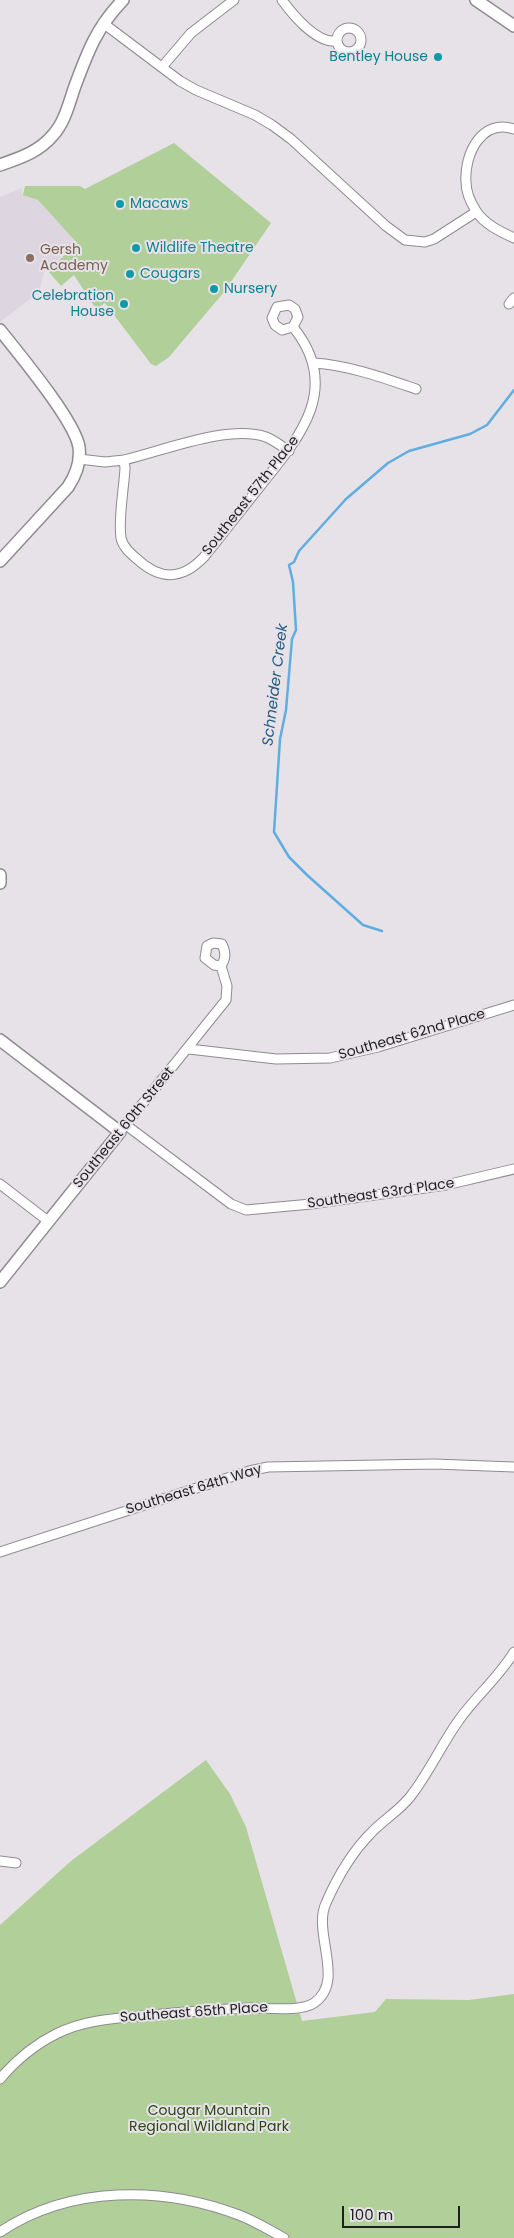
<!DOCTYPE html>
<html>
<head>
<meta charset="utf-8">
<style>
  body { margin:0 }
  #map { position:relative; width:514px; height:2238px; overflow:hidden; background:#e6e2e8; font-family:Poppins,sans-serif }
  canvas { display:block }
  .scale { position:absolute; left:342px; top:2206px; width:118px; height:22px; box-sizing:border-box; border:2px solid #201f20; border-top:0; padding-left:6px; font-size:15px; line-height:18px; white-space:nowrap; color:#201f20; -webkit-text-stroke:4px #e6e2e8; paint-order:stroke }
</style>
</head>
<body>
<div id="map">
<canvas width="514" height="2238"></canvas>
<div class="scale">100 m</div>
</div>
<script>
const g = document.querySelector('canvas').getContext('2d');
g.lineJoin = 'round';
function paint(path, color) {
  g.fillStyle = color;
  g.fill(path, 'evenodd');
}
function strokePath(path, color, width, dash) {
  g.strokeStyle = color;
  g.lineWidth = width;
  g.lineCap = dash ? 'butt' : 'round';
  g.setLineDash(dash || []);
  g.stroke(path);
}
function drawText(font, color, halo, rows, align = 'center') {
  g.font = font + ' Poppins,sans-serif';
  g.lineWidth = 4;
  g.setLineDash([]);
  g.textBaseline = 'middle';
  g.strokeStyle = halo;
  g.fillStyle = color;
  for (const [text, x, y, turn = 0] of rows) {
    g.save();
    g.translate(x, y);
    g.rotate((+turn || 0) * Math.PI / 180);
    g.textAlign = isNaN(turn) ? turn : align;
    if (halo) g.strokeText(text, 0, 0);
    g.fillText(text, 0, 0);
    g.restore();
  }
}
paint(new Path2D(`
  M22,188V194L38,200L76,242L44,273L39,292L0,322V197Z`), '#ddd5e0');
paint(new Path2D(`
  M174,143L271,223L224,292L169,357L156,366L151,364L105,303L96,309L74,275L61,286L48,271L77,243L38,200L23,195L25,186H80L85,189Z
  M206,1760L230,1794L246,1827L302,2021L375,2012L386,1999L469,2000L514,1994V2238H0V1925L71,1861Z`), '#b0cf99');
strokePath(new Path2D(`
  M382,931L363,925L307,875L289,857L274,832L280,739L286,710L292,639L296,630L293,582L289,565L294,562L299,551L346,499L388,463L409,451L470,434L487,425L514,390`), '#60ade1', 2.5);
const minor = new Path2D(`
  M282,0C293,15 317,44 337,41
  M103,23L180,81L196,90L255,115L272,125L291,139L386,226L405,240L425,242L434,239L476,212
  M337 40a12 12 0 1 1 24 0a12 12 0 1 1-24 0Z
  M162,67L191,33L234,0
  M514,129C482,118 464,154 466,182C466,191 471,203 476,211C484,224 501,232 514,238
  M509,304L514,298
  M314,363C348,365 384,378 416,389
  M79,459L105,462L124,460C163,451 228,424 266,437C274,440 281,446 289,451
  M124,460L125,468C124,489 118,518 121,538C123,547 130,553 137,559C161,581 182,580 204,557C223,533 242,509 261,485C301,436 342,387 293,327L282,330L275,325L272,318L277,307L289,305L295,309L298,317L293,327
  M189,1049L276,1059L330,1058L378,1047L514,1005
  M126,1125L231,1204L246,1210L311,1204L446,1185L514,1169
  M123,1128L226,1000L227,986L221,966C226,958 226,953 222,944L213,943L207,946L205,958L214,965L221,966
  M0,1184L48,1221
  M0,1552L249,1471L268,1467L434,1464L514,1467
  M0,1861L16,1863
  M0,2079C16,2060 34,2045 56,2034C85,2019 120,2018 152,2015C185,2012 218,2009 251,2008C267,2008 301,2012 314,2003C346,1981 312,1933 326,1903C337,1878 352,1852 371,1833C383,1820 399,1811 410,1797C429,1773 441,1745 459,1720C476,1696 499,1677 514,1652
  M0,2232C70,2185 163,2186 239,2215C255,2221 269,2230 284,2238`);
const tertiary = new Path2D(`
  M476,0L514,26
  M0,165C20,158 39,152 53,135C65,122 69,103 75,86C88,51 97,27 123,0
  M0,330C19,354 75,421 79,447C81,462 76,475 68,487L0,561
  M0,875V883
  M0,1040L120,1132L0,1282`);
strokePath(minor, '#8f8b90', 11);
strokePath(tertiary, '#8f8b90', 14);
strokePath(minor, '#fff', 9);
strokePath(tertiary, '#fff', 11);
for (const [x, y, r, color] of [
  [438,57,5,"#0f9aa8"],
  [120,204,5,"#0f9aa8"],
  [136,248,5,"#0f9aa8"],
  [30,258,5,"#8d6e63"],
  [130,274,5,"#0f9aa8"],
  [214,289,5,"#0f9aa8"],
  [124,304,5,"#0f9aa8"]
]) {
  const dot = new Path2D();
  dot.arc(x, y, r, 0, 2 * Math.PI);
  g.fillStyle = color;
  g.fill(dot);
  strokePath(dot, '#e6e2e8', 2);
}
drawText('14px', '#0d838f', '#e6e2e8', [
  ["Bentley House",428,57,"right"],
  ["Macaws",130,204],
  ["Wildlife Theatre",146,248],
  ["Cougars",140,274],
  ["Nursery",224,289],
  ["Celebration",114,296,"right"],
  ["House",114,312,"right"]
], 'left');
drawText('14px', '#785e54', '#e6e2e8', [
  ["Gersh",40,250],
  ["Academy",40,266]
], 'left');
drawText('14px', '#201f20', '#e6e2e8', [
  ["Southeast 57th Place",251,496,-52],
  ["Southeast 62nd Place",412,1035,-16],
  ["Southeast 60th Street",124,1128,-51],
  ["Southeast 63rd Place",381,1194,-8],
  ["Southeast 64th Way",194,1490,-17],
  ["Southeast 65th Place",194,2013,-4]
]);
drawText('14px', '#2b4512', '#e6e2e8', [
  ["Cougar Mountain",209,2111],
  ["Regional Wildland Park",209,2127]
]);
drawText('italic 15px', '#255d81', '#e6e2e8', [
  ["Schneider Creek",276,685,-83]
]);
</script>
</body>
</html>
